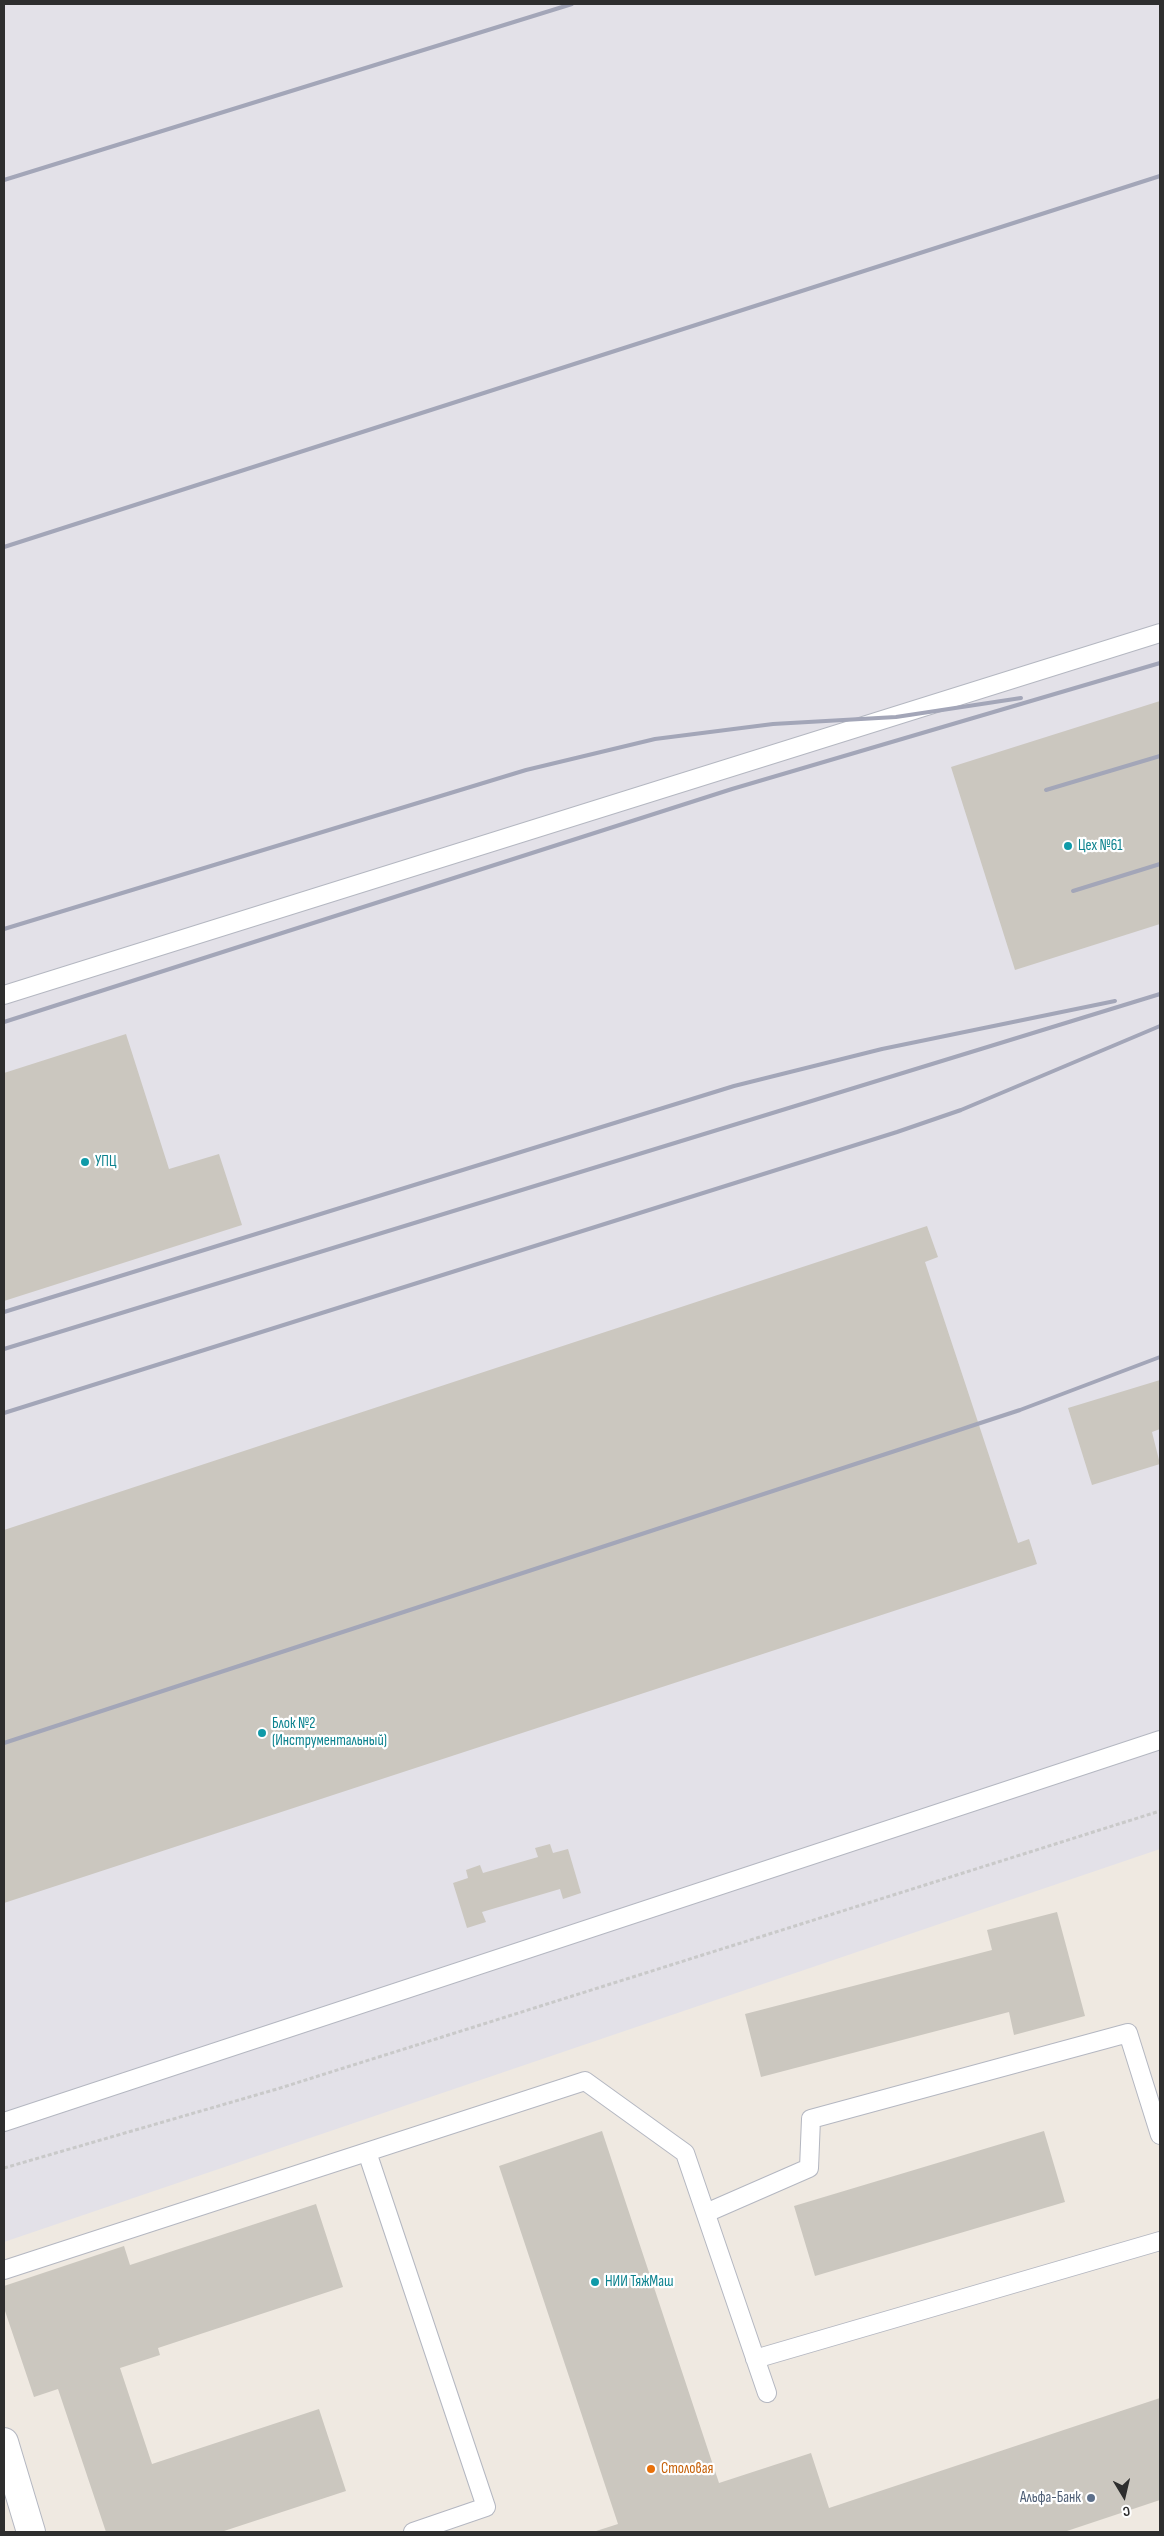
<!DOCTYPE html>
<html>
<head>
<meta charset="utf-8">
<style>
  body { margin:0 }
  #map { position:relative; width:1164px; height:2536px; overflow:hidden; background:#efe9e1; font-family:"Sofia Sans Condensed",sans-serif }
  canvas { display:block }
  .frame { position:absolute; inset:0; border:5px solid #2e2e2e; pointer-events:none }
  .north { position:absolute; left:1099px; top:2471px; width:50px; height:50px; -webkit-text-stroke:4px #fff; paint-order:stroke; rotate:171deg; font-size:14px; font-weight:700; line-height:20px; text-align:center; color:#2e2e2e }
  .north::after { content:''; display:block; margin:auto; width:18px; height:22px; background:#2e2e2e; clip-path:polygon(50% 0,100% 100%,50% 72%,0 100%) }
</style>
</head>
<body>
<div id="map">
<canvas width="1164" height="2536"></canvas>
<div class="frame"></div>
<div class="north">С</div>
</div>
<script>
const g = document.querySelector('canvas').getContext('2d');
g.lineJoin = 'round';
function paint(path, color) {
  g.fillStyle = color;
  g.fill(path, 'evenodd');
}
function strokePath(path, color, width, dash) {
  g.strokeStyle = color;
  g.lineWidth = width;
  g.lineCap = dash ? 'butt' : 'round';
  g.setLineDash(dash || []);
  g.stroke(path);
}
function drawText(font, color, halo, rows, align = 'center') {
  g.font = font + ' "Sofia Sans Condensed",sans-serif';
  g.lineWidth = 4.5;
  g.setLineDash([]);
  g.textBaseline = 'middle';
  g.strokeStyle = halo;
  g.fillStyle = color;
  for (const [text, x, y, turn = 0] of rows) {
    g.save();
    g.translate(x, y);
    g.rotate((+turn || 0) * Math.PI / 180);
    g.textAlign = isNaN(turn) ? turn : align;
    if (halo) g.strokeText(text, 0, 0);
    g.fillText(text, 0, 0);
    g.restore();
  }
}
paint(new Path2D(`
  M4,4H1160V1849L4,2242Z`), '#e3e1e8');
paint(new Path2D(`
  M1160,701V924L1015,970L951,767Z
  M126,1034L169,1169L219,1154L242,1225L4,1301V1073Z
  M927,1226L938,1257L925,1262L1018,1543L1029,1539L1037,1564L4,1903V1530Z
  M1160,1380V1429L1152,1432L1160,1464L1092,1485L1068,1408Z
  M550,1844L553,1853L568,1849L581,1893L563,1899L560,1889L482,1912L486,1922L467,1928L453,1883L468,1878L466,1870L480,1865L483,1873L538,1857L535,1848Z
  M1057,1912L1085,2016L1014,2035L1009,2012L761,2077L745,2014L992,1950L987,1930Z
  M602,2131L719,2483L811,2453L829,2508L1160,2398V2500L1064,2532H593L618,2524L499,2166Z
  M1044,2131L1065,2202L815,2276L794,2206Z
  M316,2204L343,2287L158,2348L160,2355L120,2368L152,2464L319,2409L346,2491L221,2532H106L58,2389L34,2397L4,2308V2286L124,2246L130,2265Z`), '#cbc7bf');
const lane = new Path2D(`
  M4,995L1160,633
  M4,2122L1160,1740
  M367,2152L486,2507L413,2532
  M706,2213L809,2168L811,2119L1128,2033L1160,2135
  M4,2270L585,2081L685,2153L767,2393
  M755,2359L1160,2241`);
const street = new Path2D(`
  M4,2442L31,2532`);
strokePath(lane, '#b4b7c1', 20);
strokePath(street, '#b4b7c1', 30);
strokePath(new Path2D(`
  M4,2168L277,2089L1160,1811`), '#c9c9c9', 3, [4, 2.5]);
strokePath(lane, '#fff', 18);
strokePath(street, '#fff', 28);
strokePath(new Path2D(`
  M4,180L572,4
  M4,547L1160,176
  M1046,790L1160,756
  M1073,891L1160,864
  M4,929L526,770L655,739L773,724L896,717L1021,698
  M4,1022L732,789L1160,663
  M4,1312L734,1086L882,1049L1115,1001
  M4,1349L1160,994
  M4,1413L897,1132L961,1110L1160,1026
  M4,1743L1020,1410L1160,1357`), '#a3a6b8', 4);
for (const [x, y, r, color] of [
  [1068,846,5,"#0f9aa8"],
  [85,1162,5,"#0f9aa8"],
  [262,1733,5,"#0f9aa8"],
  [595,2282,5,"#0f9aa8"],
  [651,2469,5,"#e8710a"],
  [1091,2498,5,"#5c6f8a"]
]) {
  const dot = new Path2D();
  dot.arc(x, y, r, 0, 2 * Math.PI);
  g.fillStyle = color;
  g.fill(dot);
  strokePath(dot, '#fff', 2);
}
drawText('15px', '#0d838f', '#fff', [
  ["Цех №61",1078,846],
  ["УПЦ",95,1162],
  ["Блок №2",272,1724],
  ["(Инструментальный)",272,1741],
  ["НИИ ТяжМаш",605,2282]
], 'left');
drawText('15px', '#c56008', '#fff', [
  ["Столовая",661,2469]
], 'left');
drawText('15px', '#4e5e75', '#fff', [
  ["Альфа-Банк",1081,2498]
], 'right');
</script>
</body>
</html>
